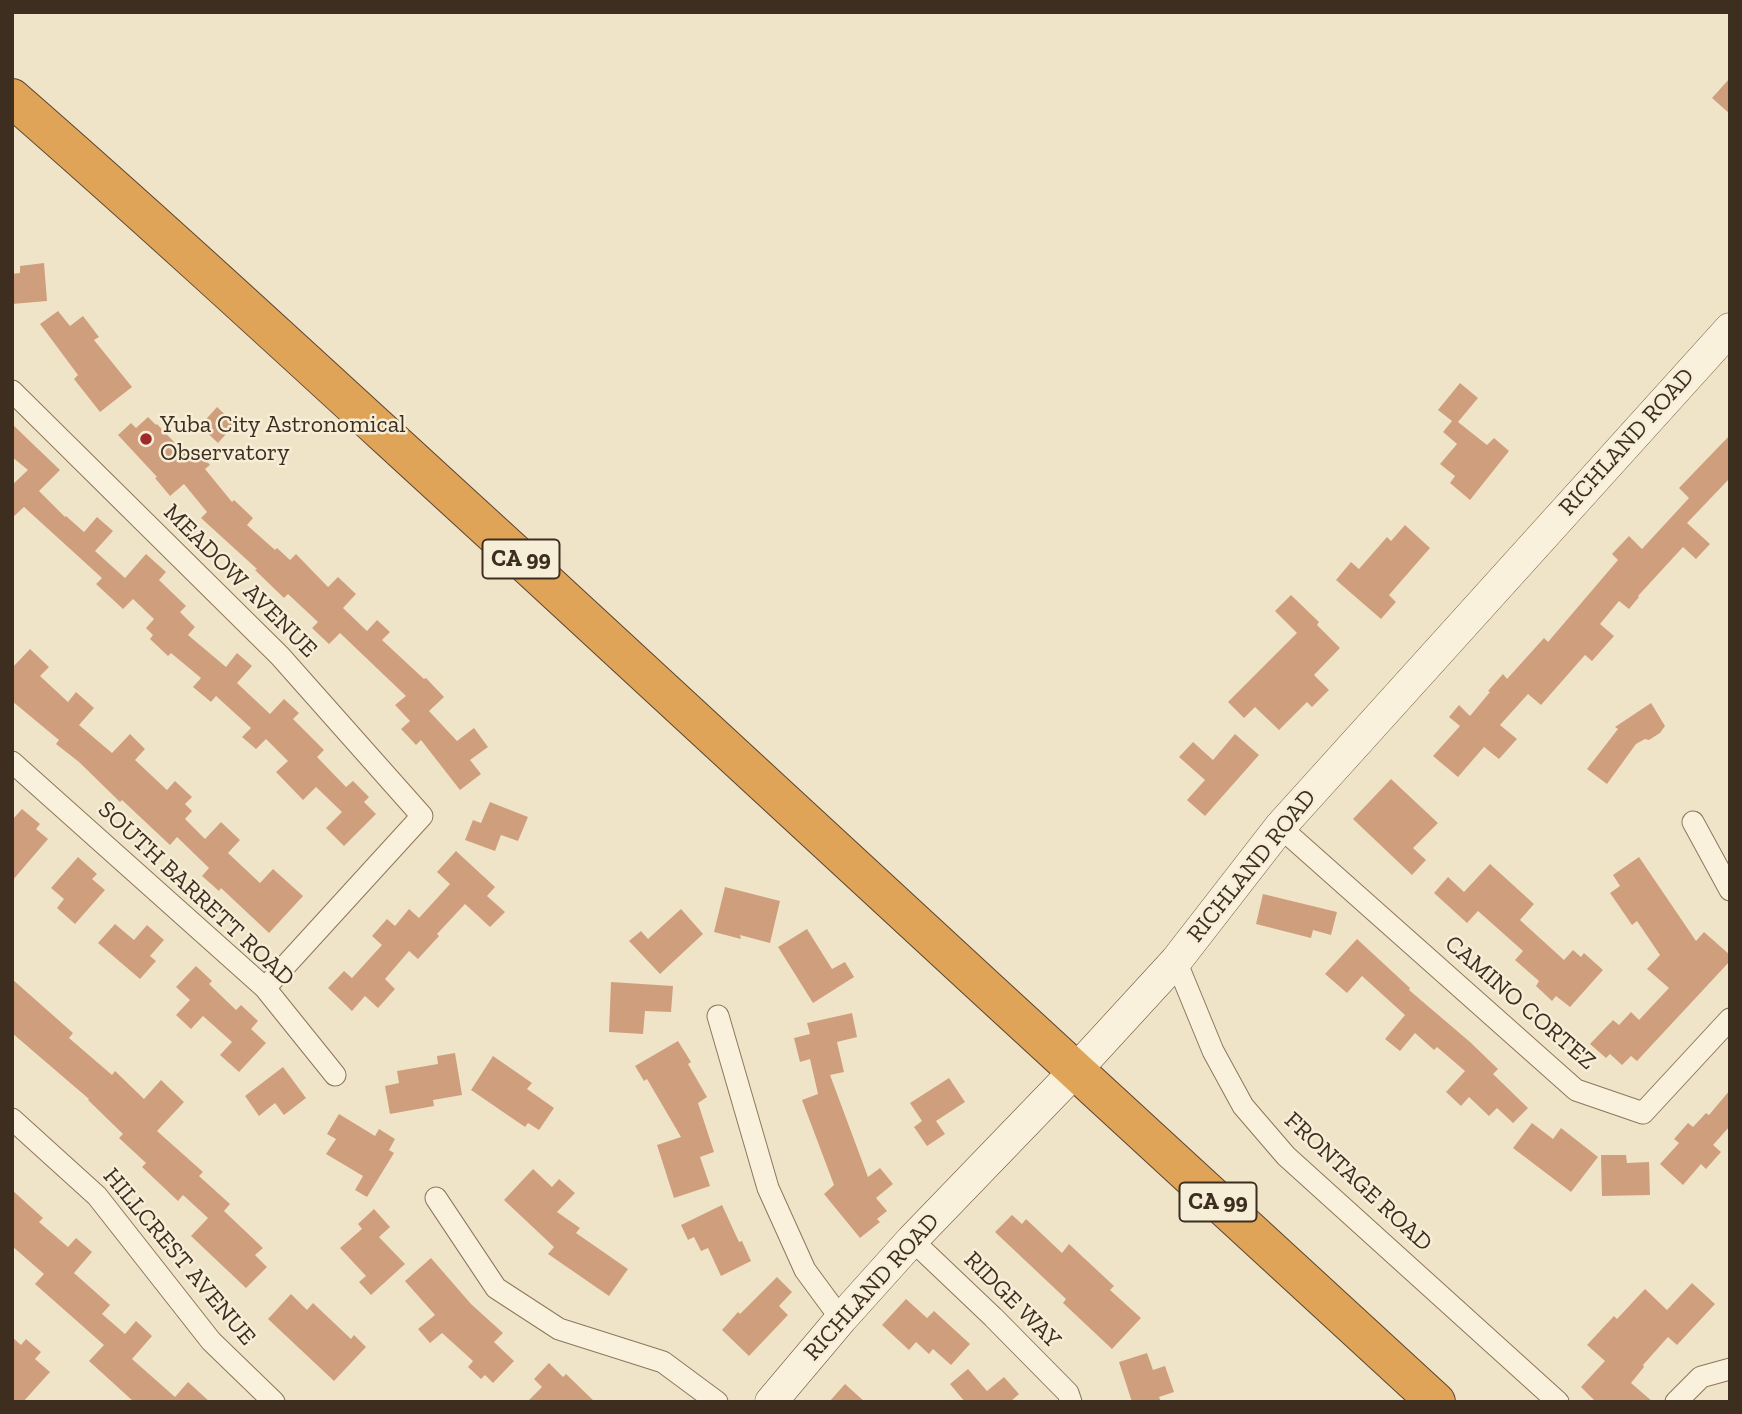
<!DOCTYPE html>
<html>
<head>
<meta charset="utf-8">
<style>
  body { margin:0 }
  #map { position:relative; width:1742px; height:1414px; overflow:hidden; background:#f0e4c8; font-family:"Zilla Slab",serif }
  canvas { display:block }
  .frame { position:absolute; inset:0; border:14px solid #3d2e20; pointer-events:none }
</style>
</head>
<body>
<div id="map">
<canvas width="1742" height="1414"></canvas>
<div class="frame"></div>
</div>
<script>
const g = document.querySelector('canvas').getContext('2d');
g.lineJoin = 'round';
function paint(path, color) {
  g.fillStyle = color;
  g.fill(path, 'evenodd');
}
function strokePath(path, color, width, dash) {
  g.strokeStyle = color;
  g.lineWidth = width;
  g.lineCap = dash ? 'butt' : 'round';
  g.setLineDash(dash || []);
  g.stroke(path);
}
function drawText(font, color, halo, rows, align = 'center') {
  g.font = font + ' "Zilla Slab",serif';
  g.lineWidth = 5;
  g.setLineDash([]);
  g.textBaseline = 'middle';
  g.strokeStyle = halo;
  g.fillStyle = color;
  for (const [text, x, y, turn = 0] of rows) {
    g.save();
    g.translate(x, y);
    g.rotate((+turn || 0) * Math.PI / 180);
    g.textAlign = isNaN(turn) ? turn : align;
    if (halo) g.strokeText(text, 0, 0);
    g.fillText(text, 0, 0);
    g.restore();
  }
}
paint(new Path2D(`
  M1730,78V114L1712,98Z
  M44,263L47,301L12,304V274L20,273V266Z
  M58,311L70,326L83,316L99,337L94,340L132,387L100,412L74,379L78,375L40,324Z
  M1460,383L1478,398L1458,422L1487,445L1494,438L1509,451L1470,500L1450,483L1455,476L1440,464L1457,444L1443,432L1452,421L1438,410Z
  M217,407L235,424L218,443L200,426Z
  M148,417L156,425L157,424L190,459L199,452L210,465L205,469L232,502L234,500L253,518L247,525L275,550L277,548L290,560L296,554L328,587L338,577L356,594L343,608L367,631L377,620L390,632L382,640L424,679L426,678L444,697L429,711L457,741L474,728L488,747L470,760L481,774L460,790L421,740L416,745L401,729L410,721L395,705L406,696L340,633L329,644L312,628L318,622L288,594L284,598L255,570L257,569L201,518L207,512L184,484L170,496L155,478L157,477L118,435L131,423L136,428Z
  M12,424L60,470L39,491L65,517L66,516L84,532L97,517L113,531L95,551L125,578L146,554L166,572L159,580L186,606L180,612L195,627L188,635L226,667L237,653L252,666L237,683L270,714L284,699L299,713L293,719L324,750L317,757L346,787L353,781L369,797L364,802L376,814L344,846L326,828L342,812L316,787L303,800L276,772L288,761L266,739L256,749L242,737L251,728L216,696L211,702L193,687L201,678L171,653L168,656L150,639L153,635L146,628L154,619L133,599L123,609L96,584L102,578L24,507L12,518V485L28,470L12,457Z
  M1730,435V478L1687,523L1710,544L1696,559L1683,547L1638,596L1639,597L1629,609L1619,601L1600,624L1614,636L1592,661L1585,655L1541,705L1528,694L1500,725L1517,739L1499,759L1484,747L1458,777L1433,756L1460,726L1449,717L1459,705L1470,716L1490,692L1488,691L1503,674L1507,679L1544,638L1548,642L1618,560L1612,554L1629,536L1642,549L1689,498L1679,488Z
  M1405,525L1430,548L1389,595L1396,602L1381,619L1336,580L1351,562L1359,569L1387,537L1391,541Z
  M1291,595L1319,622L1317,625L1340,648L1314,675L1329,690L1312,707L1307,702L1279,730L1255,707L1244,718L1228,702L1297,633L1275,611Z
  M30,649L49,667L40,676L68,702L76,692L94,708L79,725L112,753L130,734L145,749L135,760L167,790L175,781L192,797L185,804L192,811L185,819L205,839L221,822L240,840L228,853L260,883L273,869L303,896L269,933L221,888L219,891L202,876L209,868L177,837L170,845L122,800L120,802L79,762L56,744L59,740L12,701V668Z
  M1651,703L1665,726L1660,733L1649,740L1645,739L1636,744L1607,784L1587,769L1618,729L1615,727Z
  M1235,734L1259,755L1205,816L1187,800L1205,780L1179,757L1193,742L1213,760Z
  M1391,779L1438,823L1413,848L1426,860L1412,875L1353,819Z
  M490,802L528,817L518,841L501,835L495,851L465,840L473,820L481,823Z
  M22,809L40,824L36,829L48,839L12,881V820Z
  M456,851L495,887L487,896L505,912L490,927L465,904L437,934L439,936L418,959L409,951L385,979L395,989L378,1008L365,996L352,1011L328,988L344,971L352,978L382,945L372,936L387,919L395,926L409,909L419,918L450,884L437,872Z
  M78,857L97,874L92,879L105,890L75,924L57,908L64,899L51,888Z
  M1639,857L1696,941L1704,932L1730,955V961L1637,1061L1631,1056L1622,1065L1610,1054L1606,1058L1590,1044L1613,1020L1619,1025L1631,1012L1639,1020L1669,988L1647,969L1660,955L1637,921L1632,925L1610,893L1620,886L1613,875Z
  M1490,864L1534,904L1520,920L1564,960L1573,950L1581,957L1584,953L1603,970L1570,1007L1556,996L1552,1001L1536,986L1539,981L1515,960L1523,951L1478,911L1467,923L1434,893L1448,877L1464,892Z
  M725,887L780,901L770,943L740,935L741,939L714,932Z
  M1263,894L1337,912L1331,935L1313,930L1311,938L1256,924Z
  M681,909L703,934L660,974L629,941L641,931L648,939Z
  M115,924L134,940L147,925L164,940L150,956L156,961L140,979L98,943Z
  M807,929L832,969L845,962L854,977L813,1003L778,947Z
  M1357,939L1410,988L1409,990L1470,1042L1498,1069L1493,1074L1528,1108L1513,1123L1497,1108L1489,1116L1469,1097L1461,1106L1446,1092L1465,1071L1437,1047L1434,1050L1415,1033L1400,1051L1385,1039L1405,1015L1362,976L1347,993L1325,974Z
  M196,966L212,981L209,984L236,1010L241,1005L258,1021L251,1029L266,1043L239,1072L220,1055L232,1042L203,1016L191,1029L176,1015L190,1000L176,987Z
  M12,979L73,1033L69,1038L112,1075L115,1071L144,1099L161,1080L184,1102L157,1131L203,1172L199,1176L230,1204L224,1211L263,1248L255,1255L267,1267L246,1288L191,1236L208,1218L183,1195L178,1201L142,1167L146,1163L119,1138L123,1134L88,1100L89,1099L12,1033Z
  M611,982L673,986L671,1012L645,1011L643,1034L609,1032Z
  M852,1013L857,1037L837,1042L844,1072L830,1075L868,1177L880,1168L893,1184L876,1198L887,1211L877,1219L880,1222L860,1238L824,1194L834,1185L802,1100L818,1094L810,1059L800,1062L794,1038L810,1034L807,1023Z
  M678,1041L691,1062L688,1064L707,1097L698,1103L714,1152L700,1157L710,1186L674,1198L657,1145L681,1137L647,1079L644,1081L635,1066Z
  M455,1053L462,1095L433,1100L434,1106L390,1114L385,1086L399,1083L397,1071L438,1064L437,1056Z
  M493,1056L532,1083L527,1089L554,1108L539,1130L528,1123L525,1127L471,1090Z
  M283,1067L306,1098L284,1115L275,1103L259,1116L245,1096Z
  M949,1078L965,1102L936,1121L945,1134L927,1146L914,1127L922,1121L910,1103Z
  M1730,1090V1126L1713,1145L1721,1152L1706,1169L1701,1164L1683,1185L1660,1164L1679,1143L1674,1139L1688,1123L1693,1127L1706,1113L1709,1115Z
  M339,1114L375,1136L379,1129L395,1139L389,1150L394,1153L367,1197L355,1190L363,1176L326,1154L336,1139L327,1134Z
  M1532,1123L1553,1139L1561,1128L1598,1157L1571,1192L1513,1148Z
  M1601,1155H1626L1627,1163L1649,1162L1650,1195L1602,1196Z
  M533,1169L552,1187L559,1179L575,1193L557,1212L580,1228L576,1233L628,1269L609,1296L548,1254L554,1247L504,1200Z
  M12,1190L43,1218L39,1222L68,1247L76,1238L92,1252L74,1273L110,1305L102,1314L125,1334L136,1321L152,1336L132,1359L175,1397L188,1382L210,1402H134L89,1361L104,1345L35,1284L44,1274L12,1246Z
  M722,1205L739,1242L742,1241L751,1261L721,1276L708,1248L701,1251L694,1237L688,1240L681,1225Z
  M374,1209L390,1227L379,1237L405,1264L371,1295L359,1282L366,1276L340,1248L362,1229L358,1224Z
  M1012,1215L1022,1224L1026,1219L1062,1253L1069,1244L1114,1286L1110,1290L1141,1318L1112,1349L1063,1303L1066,1299L995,1232Z
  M431,1258L471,1304L503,1333L494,1342L514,1361L493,1383L485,1375L481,1379L468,1367L473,1361L442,1333L430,1343L418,1329L435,1315L405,1281Z
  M777,1277L792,1292L779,1306L788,1315L749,1356L722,1330L738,1312L740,1314Z
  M1692,1283L1715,1304L1677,1345L1668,1337L1643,1365L1644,1367L1631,1383L1653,1402H1596L1581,1387L1605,1361L1587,1345L1614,1316L1617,1319L1645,1289L1667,1310Z
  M291,1294L307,1310L313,1303L351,1339L354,1335L366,1347L334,1381L268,1319Z
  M906,1299L927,1318L934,1311L970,1344L951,1365L933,1349L929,1354L916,1342L909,1350L882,1325Z
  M12,1337L21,1345L26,1339L41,1352L35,1359L50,1372L23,1402H12Z
  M1147,1353L1153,1370L1165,1366L1174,1392L1159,1397L1161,1402H1132L1119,1362Z
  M549,1363L563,1377L566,1374L595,1402H527L542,1387L534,1379Z
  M968,1369L987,1391L1004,1377L1019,1394L1010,1402H965L950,1384Z
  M845,1384L865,1402H829Z`), '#cf9f7d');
const street = new Path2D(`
  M12,391L280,656L422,816L265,988
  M12,762L265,988L335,1075
  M1693,822L1730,890
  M1280,827L1576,1090L1643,1113L1730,1019
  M1176,961L1213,1051L1243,1106L1286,1156L1558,1402
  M718,1016L768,1188L805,1270L841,1319
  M12,1119L97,1196L211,1341L274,1402
  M436,1198L496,1288L559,1329L663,1362L717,1402
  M912,1240L993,1317L1068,1393L1071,1402
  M1676,1402L1701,1377L1730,1369`);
const secondary = new Path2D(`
  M771,1402L841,1319L912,1240L1075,1071L1176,961L1280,827L1730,329`);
const highway = new Path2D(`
  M12,98C185,249 353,406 523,561C827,841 1131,1123 1436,1402`);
strokePath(street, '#8d765c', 23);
strokePath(secondary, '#6f573f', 33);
strokePath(highway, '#5b4430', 40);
strokePath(street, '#faf1dc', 21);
strokePath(secondary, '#faf1dc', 32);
strokePath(highway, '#e0a458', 38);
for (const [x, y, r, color] of [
  [146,439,7,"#9e2a2b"]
]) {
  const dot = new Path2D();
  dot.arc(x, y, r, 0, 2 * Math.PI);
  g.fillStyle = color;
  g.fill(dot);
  strokePath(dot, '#f7eed8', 2.5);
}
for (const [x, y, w] of [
  [521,559,77],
  [1218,1202,77]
]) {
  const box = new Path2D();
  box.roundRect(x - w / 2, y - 19.5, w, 39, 5);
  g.fillStyle = '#f7eed8';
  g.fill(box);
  strokePath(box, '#3d2e20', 2);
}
drawText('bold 23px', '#3d2e20', null, [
  ["CA 99",521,559],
  ["CA 99",1218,1202]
]);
drawText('24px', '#3d2e20', '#f7eed8', [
  ["Yuba City Astronomical",160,425],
  ["Observatory",160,453]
], 'left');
drawText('24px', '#3d2e20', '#f7eed8', [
  ["RICHLAND ROAD",1627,442,-48],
  ["MEADOW AVENUE",240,581,45],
  ["RICHLAND ROAD",1252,866,-51],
  ["SOUTH BARRETT ROAD",196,894,43],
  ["CAMINO CORTEZ",1520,1003,41],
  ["FRONTAGE ROAD",1358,1182,43],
  ["HILLCREST AVENUE",179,1257,50],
  ["RICHLAND ROAD",872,1287,-48],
  ["RIDGE WAY",1012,1300,45]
]);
</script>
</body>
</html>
